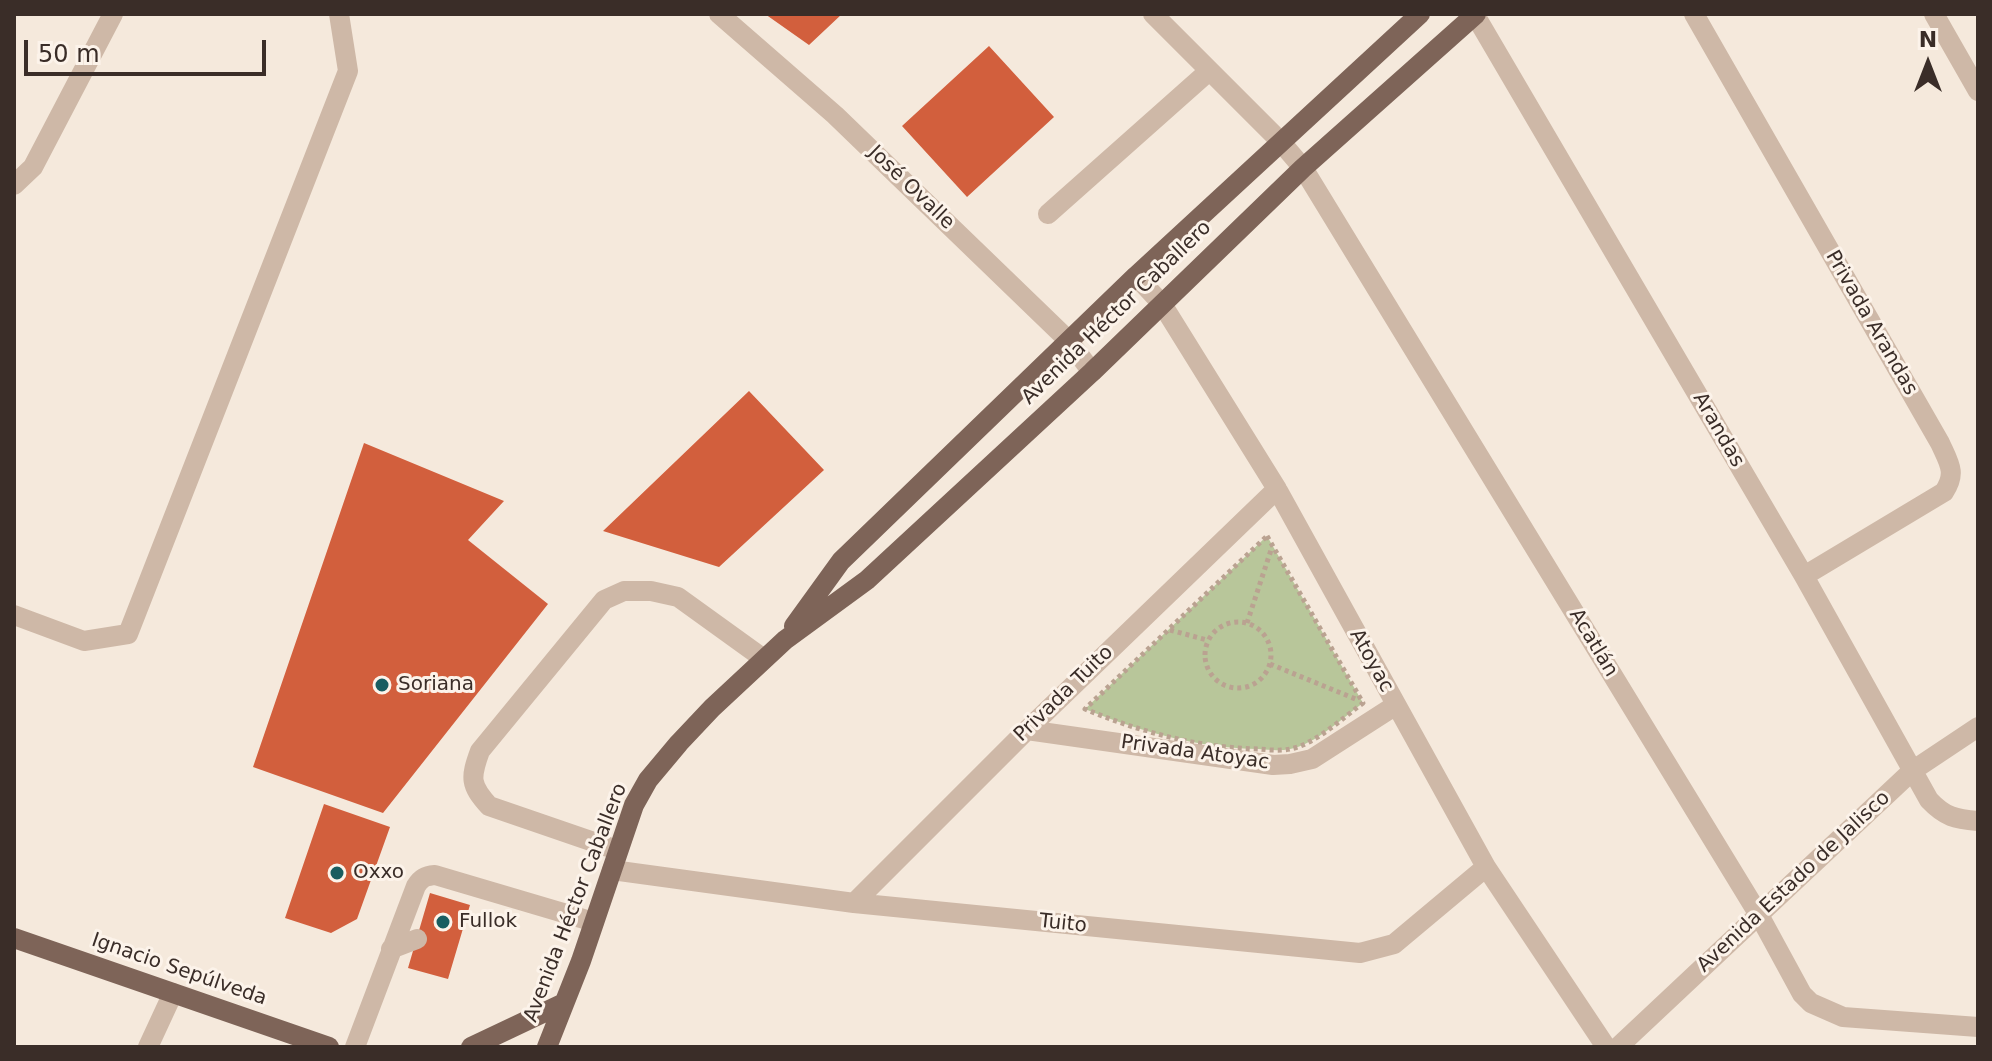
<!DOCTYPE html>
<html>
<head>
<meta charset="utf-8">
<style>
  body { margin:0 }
  #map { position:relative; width:1992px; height:1061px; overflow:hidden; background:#f5e9dc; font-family:"DejaVu Sans",sans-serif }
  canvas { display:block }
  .frame { position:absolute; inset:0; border:16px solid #3a2d28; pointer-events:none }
  .north { position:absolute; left:1888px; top:24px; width:80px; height:80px; -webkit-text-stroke:6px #fcf3ea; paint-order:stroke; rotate:0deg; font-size:22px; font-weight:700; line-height:32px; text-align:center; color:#3a2d28 }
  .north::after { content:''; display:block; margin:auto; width:28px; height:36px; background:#3a2d28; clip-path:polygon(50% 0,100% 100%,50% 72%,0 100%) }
  .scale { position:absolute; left:24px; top:40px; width:242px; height:36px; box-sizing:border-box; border:4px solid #3a2d28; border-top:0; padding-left:10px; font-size:24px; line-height:28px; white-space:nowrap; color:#3a2d28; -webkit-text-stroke:6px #fcf3ea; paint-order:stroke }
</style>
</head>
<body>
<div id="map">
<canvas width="1992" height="1061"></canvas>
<div class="frame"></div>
<div class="north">N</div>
<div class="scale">50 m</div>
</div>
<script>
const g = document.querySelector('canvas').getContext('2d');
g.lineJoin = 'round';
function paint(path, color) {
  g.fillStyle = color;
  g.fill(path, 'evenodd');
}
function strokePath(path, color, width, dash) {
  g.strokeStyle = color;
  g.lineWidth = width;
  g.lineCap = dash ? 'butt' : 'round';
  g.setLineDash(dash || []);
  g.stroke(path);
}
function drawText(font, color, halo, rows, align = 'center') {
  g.font = font + ' "DejaVu Sans",sans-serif';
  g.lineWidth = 6;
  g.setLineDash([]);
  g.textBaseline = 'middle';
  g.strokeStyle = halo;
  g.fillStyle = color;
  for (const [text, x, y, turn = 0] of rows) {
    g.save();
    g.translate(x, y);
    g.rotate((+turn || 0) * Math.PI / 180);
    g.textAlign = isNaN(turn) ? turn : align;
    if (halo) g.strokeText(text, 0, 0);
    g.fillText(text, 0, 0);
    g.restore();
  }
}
paint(new Path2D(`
  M1267,536L1363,703C1344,717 1314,745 1290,749C1281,751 1269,750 1259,749C1199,748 1141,732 1085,709Z`), '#b8c69a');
paint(new Path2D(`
  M765,14H842L809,45Z
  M989,46L1054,117L967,197L902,126Z
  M749,391L824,470L719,567L603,531Z
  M364,443L504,501L468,540L548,604L383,813L253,767Z
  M324,804L390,827L357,919L331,933L285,918Z
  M430,893L470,905L448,979L408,968Z`), '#d25f3d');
strokePath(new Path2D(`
  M1267,536L1363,703C1344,717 1314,745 1290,749C1281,751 1269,750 1259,749C1199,748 1140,732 1085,709Z
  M1205 655a33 33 0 1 1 66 0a33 33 0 1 1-66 0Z
  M1247,623L1272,547
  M1170,630L1207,640
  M1270,664L1358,700`), '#baa291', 5, [4, 4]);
strokePath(new Path2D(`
  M719,14L835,115L1068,340L1092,372
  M1153,14L1280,141L1303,168L1759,915L1802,994L1811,1003L1843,1017L1978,1027
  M1694,14L1940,443C1949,463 1957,473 1944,492L1804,576
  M1934,14L1978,91
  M1475,15L1804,576L1929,800C1945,817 1955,819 1978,821
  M14,185L33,167L113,14
  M1048,214L1209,71
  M1136,276L1162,304L1277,489L1486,867L1606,1047
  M14,615L84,641L128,634L348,71L339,14
  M1027,730L1273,765L1290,764L1312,759L1396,705
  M617,850L489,806C470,785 470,778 480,751L604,600L624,591H651L678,597L764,659
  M612,870L854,903L1360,953L1394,944L1486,867
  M854,903L1027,730L1277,489
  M391,949L417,939
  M148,1047L173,993
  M355,1047L416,886C421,878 425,876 435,875L594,922
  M1618,1047L1912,771L1978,727`), '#ceb8a7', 20);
strokePath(new Path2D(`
  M794,626L841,561L1136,276L1420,14
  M14,938L329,1047
  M471,1047L564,1003
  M547,1047L581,961L634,805L648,780L679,743L712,708L785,640L867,580L1092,372L1303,168L1476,14`), '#7e6458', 20);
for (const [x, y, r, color] of [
  [382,685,8,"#195d60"],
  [337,873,8,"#195d60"],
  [443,922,8,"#195d60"]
]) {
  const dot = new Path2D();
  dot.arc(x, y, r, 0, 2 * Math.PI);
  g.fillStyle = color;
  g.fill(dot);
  strokePath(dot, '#fcf3ea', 3);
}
drawText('20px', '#3a2d28', '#fcf3ea', [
  ["José Ovalle",911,188,44],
  ["Avenida Héctor Caballero",1117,313,-44],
  ["Privada Arandas",1871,323,60],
  ["Arandas",1718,430,60],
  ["Acatlán",1593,643,59],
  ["Atoyac",1371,661,61],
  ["Privada Tuito",1064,694,-44],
  ["Privada Atoyac",1195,753,8],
  ["Avenida Estado de Jalisco",1794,882,-43],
  ["Avenida Héctor Caballero",576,903,-69],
  ["Tuito",1063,924,6],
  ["Ignacio Sepúlveda",179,970,19]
]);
drawText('20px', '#3a2d28', '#fcf3ea', [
  ["Soriana",398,685],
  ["Oxxo",353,873],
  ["Fullok",459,922]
], 'left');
</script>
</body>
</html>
